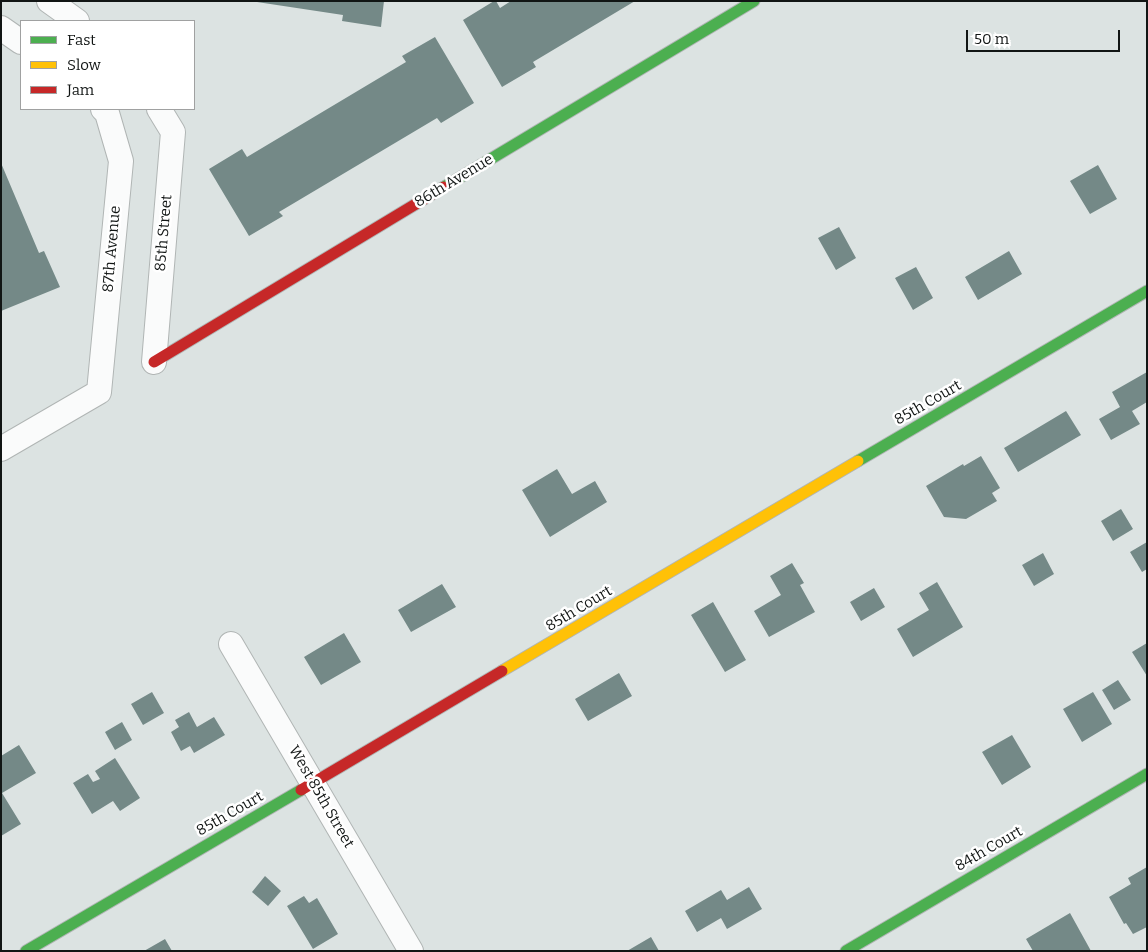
<!DOCTYPE html>
<html>
<head>
<meta charset="utf-8">
<style>
  body { margin:0 }
  #map { position:relative; width:1148px; height:952px; overflow:hidden; background:#dce3e2; font-family:Bitter,serif }
  canvas { display:block }
  .frame { position:absolute; inset:0; border:2px solid #111514; pointer-events:none }
  .legend { position:absolute; left:20px; top:20px; width:175px; height:90px; box-sizing:border-box; background:#fff; border:1px solid #a0a1a1; margin:0; padding:6px 9px; list-style:none; font-size:15px; color:#111514 }
  .legend li { display:flex; align-items:center; gap:10px; height:25px }
  .legend b { width:25px; border:1px solid #a0a1a1 }
  .scale { position:absolute; left:966px; top:30px; width:154px; height:22px; box-sizing:border-box; border:2px solid #111514; border-top:0; padding-left:6px; font-size:15px; line-height:18px; white-space:nowrap; color:#111514; -webkit-text-stroke:4px #fff; paint-order:stroke }
</style>
</head>
<body>
<div id="map">
<canvas width="1148" height="952"></canvas>
<div class="frame"></div>
<ul class="legend">
<li><b style="height:6px;background:#4caf50"></b>Fast</li>
<li><b style="height:6px;background:#ffc107"></b>Slow</li>
<li><b style="height:6px;background:#c62828"></b>Jam</li>
</ul>
<div class="scale">50 m</div>
</div>
<script>
const g = document.querySelector('canvas').getContext('2d');
g.lineJoin = 'round';
function paint(path, color) {
  g.fillStyle = color;
  g.fill(path, 'evenodd');
}
function strokePath(path, color, width, dash) {
  g.strokeStyle = color;
  g.lineWidth = width;
  g.lineCap = dash ? 'butt' : 'round';
  g.setLineDash(dash || []);
  g.stroke(path);
}
function drawText(font, color, halo, rows, align = 'center') {
  g.font = font + ' Bitter,serif';
  g.lineWidth = 5;
  g.setLineDash([]);
  g.textBaseline = 'middle';
  g.strokeStyle = halo;
  g.fillStyle = color;
  for (const [text, x, y, turn = 0] of rows) {
    g.save();
    g.translate(x, y);
    g.rotate((+turn || 0) * Math.PI / 180);
    g.textAlign = isNaN(turn) ? turn : align;
    if (halo) g.strokeText(text, 0, 0);
    g.fillText(text, 0, 0);
    g.restore();
  }
}
paint(new Path2D(`
  M257,1H384L381,27L342,21L343,15L257,2Z
  M494,1H496L500,8L511,1H635L533,62L536,67L502,87L463,20Z
  M435,37L474,103L441,123L437,118L279,212L283,216L249,236L209,169L242,149L247,157L406,62L402,56Z
  M1,163L39,253L44,251L60,287L1,311Z
  M1098,165L1117,199L1090,214L1070,181Z
  M839,227L856,258L836,270L818,238Z
  M1009,251L1022,274L978,300L965,277Z
  M916,267L933,298L913,310L895,278Z
  M1147,372V402L1132,411L1140,424L1111,440L1099,419L1120,407L1112,392Z
  M1066,411L1081,435L1018,472L1004,448Z
  M981,456L1000,488L992,493L997,501L966,519L944,517L926,486L963,464L964,466Z
  M557,469L572,494L595,481L607,502L550,537L522,490Z
  M1121,509L1133,529L1113,541L1101,521Z
  M1147,542V569L1142,572L1130,552Z
  M1043,553L1054,574L1034,586L1022,565Z
  M792,563L804,583L800,585L815,612L769,637L754,611L781,595L770,576Z
  M937,582L963,627L913,657L897,629L929,610L919,593Z
  M442,584L456,607L411,632L398,610Z
  M874,588L885,607L861,621L850,602Z
  M713,602L746,660L725,672L691,615Z
  M344,633L361,662L321,685L304,657Z
  M1147,643V676L1132,652Z
  M619,673L632,696L588,721L575,699Z
  M1118,680L1131,700L1114,710L1102,690Z
  M152,692L164,713L143,725L131,704Z
  M1093,692L1112,724L1082,742L1063,709Z
  M189,712L197,727L214,717L225,735L194,753L190,746L181,751L171,732L179,727L175,720Z
  M122,722L132,740L115,750L105,732Z
  M1012,735L1031,767L1002,785L982,752Z
  M19,745L36,773L2,793L21,824L1,836V756Z
  M115,758L140,798L120,811L113,801L92,814L73,783L88,774L93,782L100,779L95,771Z
  M1147,867V927L1133,934L1126,923L1124,924L1109,897L1131,884L1128,878Z
  M265,876L281,891L268,906L252,892Z
  M749,887L762,909L727,929L721,918L697,932L685,911L721,890L727,900Z
  M304,896L309,903L317,898L338,934L313,949L287,906Z
  M1070,913L1091,951H1033L1026,939Z
  M651,937L659,951H627Z
  M165,939L172,951H144Z`), '#748987');
const street = new Path2D(`
  M49,1L77,21
  M1,28L21,42
  M154,362L173,132L159,109
  M1,449L99,392L121,161L107,113L103,109
  M231,644L411,951`);
const fast = new Path2D(`
  M444,187L754,1
  M858,461L1147,291
  M26,951L301,790
  M846,951L1147,774`);
const slow = new Path2D(`
  M502,671L858,461`);
const jam = new Path2D(`
  M154,362L444,187
  M301,790L502,671`);
strokePath(street, '#b0b5b4', 26);
strokePath(fast, '#b0b5b4', 13);
strokePath(slow, '#b0b5b4', 13);
strokePath(jam, '#b0b5b4', 13);
strokePath(street, '#fafbfb', 24);
strokePath(fast, '#4caf50', 11);
strokePath(slow, '#ffc107', 11);
strokePath(jam, '#c62828', 11);
drawText('15px', '#111514', '#fff', [
  ["86th Avenue",454,181,-31],
  ["85th Street",164,233,-85],
  ["87th Avenue",112,249,-85],
  ["85th Court",928,403,-30],
  ["85th Court",579,609,-31],
  ["West 85th Street",321,797,60],
  ["85th Court",230,814,-30],
  ["84th Court",989,849,-30]
]);
</script>
</body>
</html>
